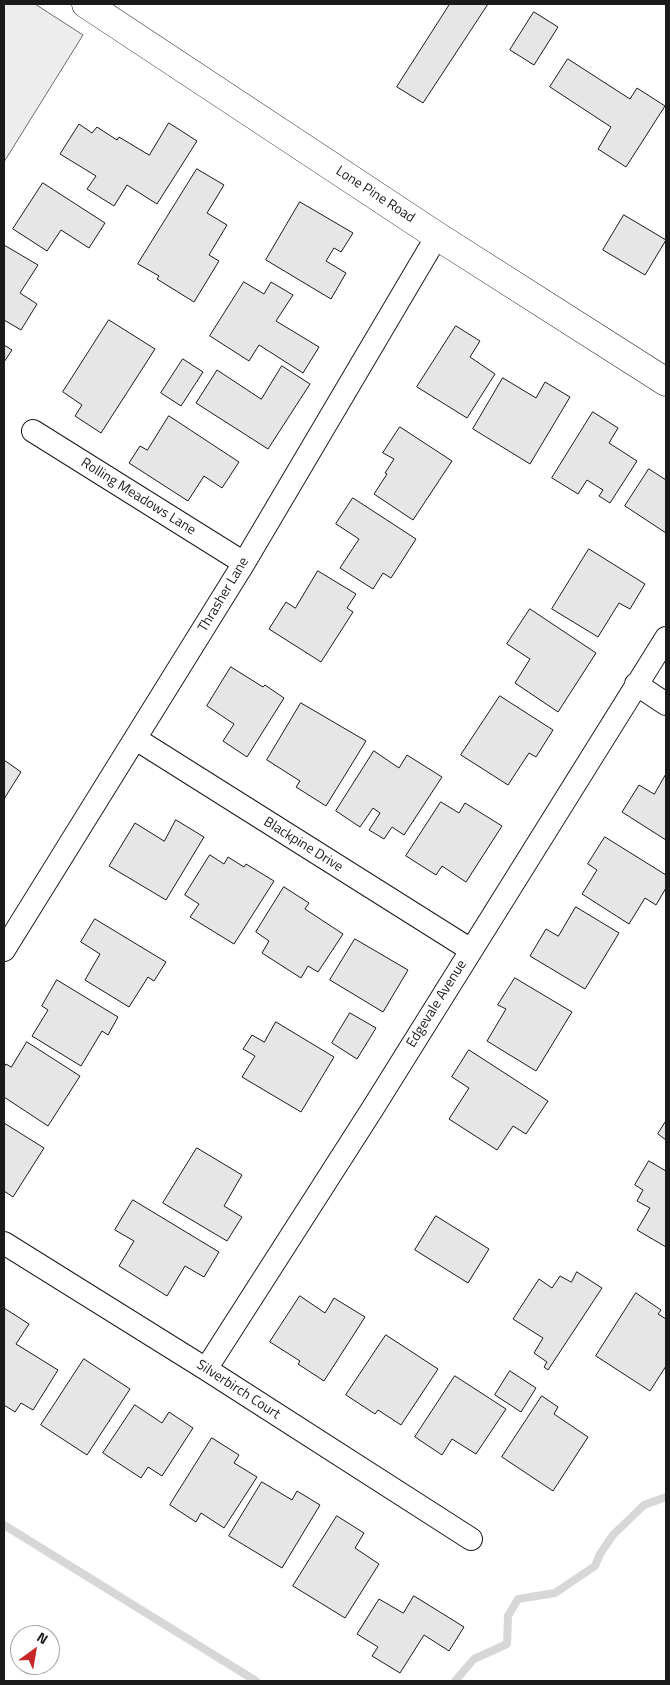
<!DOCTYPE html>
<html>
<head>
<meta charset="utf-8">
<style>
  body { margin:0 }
  #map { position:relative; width:670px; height:1685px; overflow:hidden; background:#fff; font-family:"Titillium Web",sans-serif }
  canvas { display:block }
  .frame { position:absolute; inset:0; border:5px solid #1a1a1a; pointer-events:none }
  .north { position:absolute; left:10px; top:1625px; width:50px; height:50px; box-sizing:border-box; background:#fff; border:1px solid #a3a3a3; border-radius:50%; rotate:32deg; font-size:14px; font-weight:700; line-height:20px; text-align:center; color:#1a1a1a }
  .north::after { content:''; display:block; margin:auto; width:18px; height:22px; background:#c62828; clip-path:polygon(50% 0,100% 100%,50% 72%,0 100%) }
</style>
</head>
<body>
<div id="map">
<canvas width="670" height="1685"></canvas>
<div class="frame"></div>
<div class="north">N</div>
</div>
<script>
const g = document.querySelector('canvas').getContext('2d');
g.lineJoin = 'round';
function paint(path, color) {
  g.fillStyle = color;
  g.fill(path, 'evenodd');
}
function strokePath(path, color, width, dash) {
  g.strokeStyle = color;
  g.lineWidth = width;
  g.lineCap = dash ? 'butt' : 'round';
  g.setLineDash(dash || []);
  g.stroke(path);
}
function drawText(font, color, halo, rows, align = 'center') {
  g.font = font + ' "Titillium Web",sans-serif';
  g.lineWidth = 4;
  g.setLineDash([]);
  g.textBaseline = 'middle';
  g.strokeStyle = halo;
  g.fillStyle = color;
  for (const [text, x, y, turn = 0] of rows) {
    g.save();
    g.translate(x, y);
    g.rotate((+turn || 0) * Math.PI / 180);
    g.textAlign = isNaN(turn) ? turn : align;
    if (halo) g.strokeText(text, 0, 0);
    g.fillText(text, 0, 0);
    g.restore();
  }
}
const built = new Path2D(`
  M4,4H35L83,35L4,162Z`);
paint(built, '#ededed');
strokePath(built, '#6a6a6a', 1);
strokePath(new Path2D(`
  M4,1525L256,1681
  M455,1681L474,1659L507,1644L508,1616L518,1599L555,1593L595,1566L600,1554L613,1535L644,1505L666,1497`), '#d7d7d7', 8);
const building = new Path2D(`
  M450,4H488L423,103L397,87Z
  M534,12L558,27L534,65L510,50Z
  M568,59L630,99L637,88L665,106L626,167L598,149L611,127L550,87Z
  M169,123L197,141L157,204L127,185L114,206L87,189L96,176L60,154L79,124L92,133L97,127L117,140L119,137L149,155Z
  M197,169L224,185L207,213L227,225L209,255L219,261L194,302L157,279L159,276L138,264Z
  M43,183L105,223L89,248L61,230L47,251L13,229Z
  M300,202L353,233L341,252L334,248L326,261L346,273L331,299L266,260Z
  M624,215L666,240L645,275L603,250Z
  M4,245L38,265L20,293L37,304L21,330L4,320Z
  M244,282L264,294L271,282L293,295L276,321L319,347L303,373L259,345L249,361L210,336Z
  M109,320L155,349L101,433L75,416L82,405L63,392Z
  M456,326L480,341L470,357L495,374L467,418L417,387Z
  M4,345L12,350L4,362Z
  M183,359L203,372L181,406L161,393Z
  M282,366L310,384L268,449L196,403L217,370L261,399Z
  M503,378L536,398L545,382L570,397L530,464L473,429Z
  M593,412L618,428L609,443L637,461L610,503L599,496L603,490L587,480L578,494L552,478Z
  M169,416L239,462L222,488L204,476L188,501L129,463L140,446L147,450Z
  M400,427L452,461L413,520L374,494L387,474L385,473L394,459L383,453Z
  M649,469L666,480V533L625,506Z
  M353,498L416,539L391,578L383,573L373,589L340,568L359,539L336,524Z
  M589,549L645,584L630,609L619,603L598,637L552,609Z
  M318,571L356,594L347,608L353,612L321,662L269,629L286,602L295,608Z
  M530,609L596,653L558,712L515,683L530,659L507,644Z
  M231,667L263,687L265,685L284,698L247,757L223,741L234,724L207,706Z
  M500,696L553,730L536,757L529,753L508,785L461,755Z
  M301,703L366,741L326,806L296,787L300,781L267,760Z
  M374,751L399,768L407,755L442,777L404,835L392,827L384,839L369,830L380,813L373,808L360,827L336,811Z
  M4,760L21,772L4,799Z
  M666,774V840L622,812L639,785L654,794Z
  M441,802L459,813L465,803L502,826L466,882L442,866L436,875L406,856Z
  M176,820L204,837L166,900L109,866L135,823L164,841Z
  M605,837L666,875V888L656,905L645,898L629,924L582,894L597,870L588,864Z
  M210,855L224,864L228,857L244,867L246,864L274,881L234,944L190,917L199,904L185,895Z
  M284,887L309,903L305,909L343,934L318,972L308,966L301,978L262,953L269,941L256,932Z
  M576,907L619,933L585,989L530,956L546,929L558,936Z
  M95,919L166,962L154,981L148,977L129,1007L85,980L100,954L81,942Z
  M355,939L408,970L383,1012L330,980Z
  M515,978L572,1012L536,1071L487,1041L506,1009L498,1005Z
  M57,980L118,1017L108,1035L102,1031L81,1066L32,1036L48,1010L42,1006Z
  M350,1013L376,1028L357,1059L332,1043Z
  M276,1022L334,1057L301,1112L242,1077L255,1056L243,1049L252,1035L264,1042Z
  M27,1042L80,1076L48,1126L4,1097V1067L6,1064L11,1067Z
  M469,1050L548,1101L526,1134L513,1126L497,1150L449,1119L469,1088L452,1077Z
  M666,1121V1140L658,1134Z
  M4,1123L44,1148L13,1197L4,1191Z
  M197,1148L242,1175L224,1206L242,1217L227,1241L163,1203Z
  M649,1161L666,1171V1247L637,1230L650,1208L637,1201L643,1190L635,1185Z
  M133,1200L219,1252L204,1277L185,1266L167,1296L119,1266L134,1241L115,1230Z
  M436,1216L489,1249L468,1283L415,1250Z
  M577,1272L602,1288L548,1370L544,1367L547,1362L534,1353L543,1338L513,1319L539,1279L552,1288L560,1276L571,1282Z
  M636,1293L661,1310L658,1314L666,1319V1366L650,1391L596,1356Z
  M300,1296L325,1313L334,1298L365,1317L324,1381L298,1364L300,1361L270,1342Z
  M4,1308L29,1324L16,1344L58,1370L33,1410L21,1403L15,1412L4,1405Z
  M386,1335L438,1369L401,1425L378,1410L375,1414L346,1395Z
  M84,1359L130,1389L87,1455L41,1425Z
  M510,1371L536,1388L521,1412L495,1395Z
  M455,1376L506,1409L476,1454L452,1439L442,1455L415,1437Z
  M542,1396L558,1407L554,1414L588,1437L553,1491L502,1457Z
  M135,1405L162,1423L169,1412L193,1428L162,1476L148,1467L141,1478L103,1453Z
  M212,1438L239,1455L234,1463L257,1477L224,1528L201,1513L196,1522L170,1505Z
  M262,1482L292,1500L297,1491L320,1505L282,1568L229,1536Z
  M337,1516L364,1533L355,1548L379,1564L345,1618L293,1586Z
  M414,1596L464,1627L449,1651L424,1635L400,1673L372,1656L378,1647L357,1634L379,1599L403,1613Z`);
paint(building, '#e6e6e6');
strokePath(building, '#1a1a1a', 1);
const street = new Path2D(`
  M33,431L244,563
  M636,684L666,704
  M136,739L471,950
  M4,950L244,563L437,236
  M4,1243L206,1369L471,1539
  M206,1369L373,1108L666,638`);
const secondary = new Path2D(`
  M86,4L437,236L666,382`);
strokePath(street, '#1a1a1a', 24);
strokePath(secondary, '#1a1a1a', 29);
strokePath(street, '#fff', 22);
strokePath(secondary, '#fff', 28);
drawText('14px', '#1a1a1a', '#fff', [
  ["Lone Pine Road",375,195,33],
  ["Rolling Meadows Lane",138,497,32],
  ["Thrasher Lane",224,595,-59],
  ["Blackpine Drive",303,845,32],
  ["Edgevale Avenue",437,1004,-58],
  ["Silverbirch Court",238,1390,33]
]);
</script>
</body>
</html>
